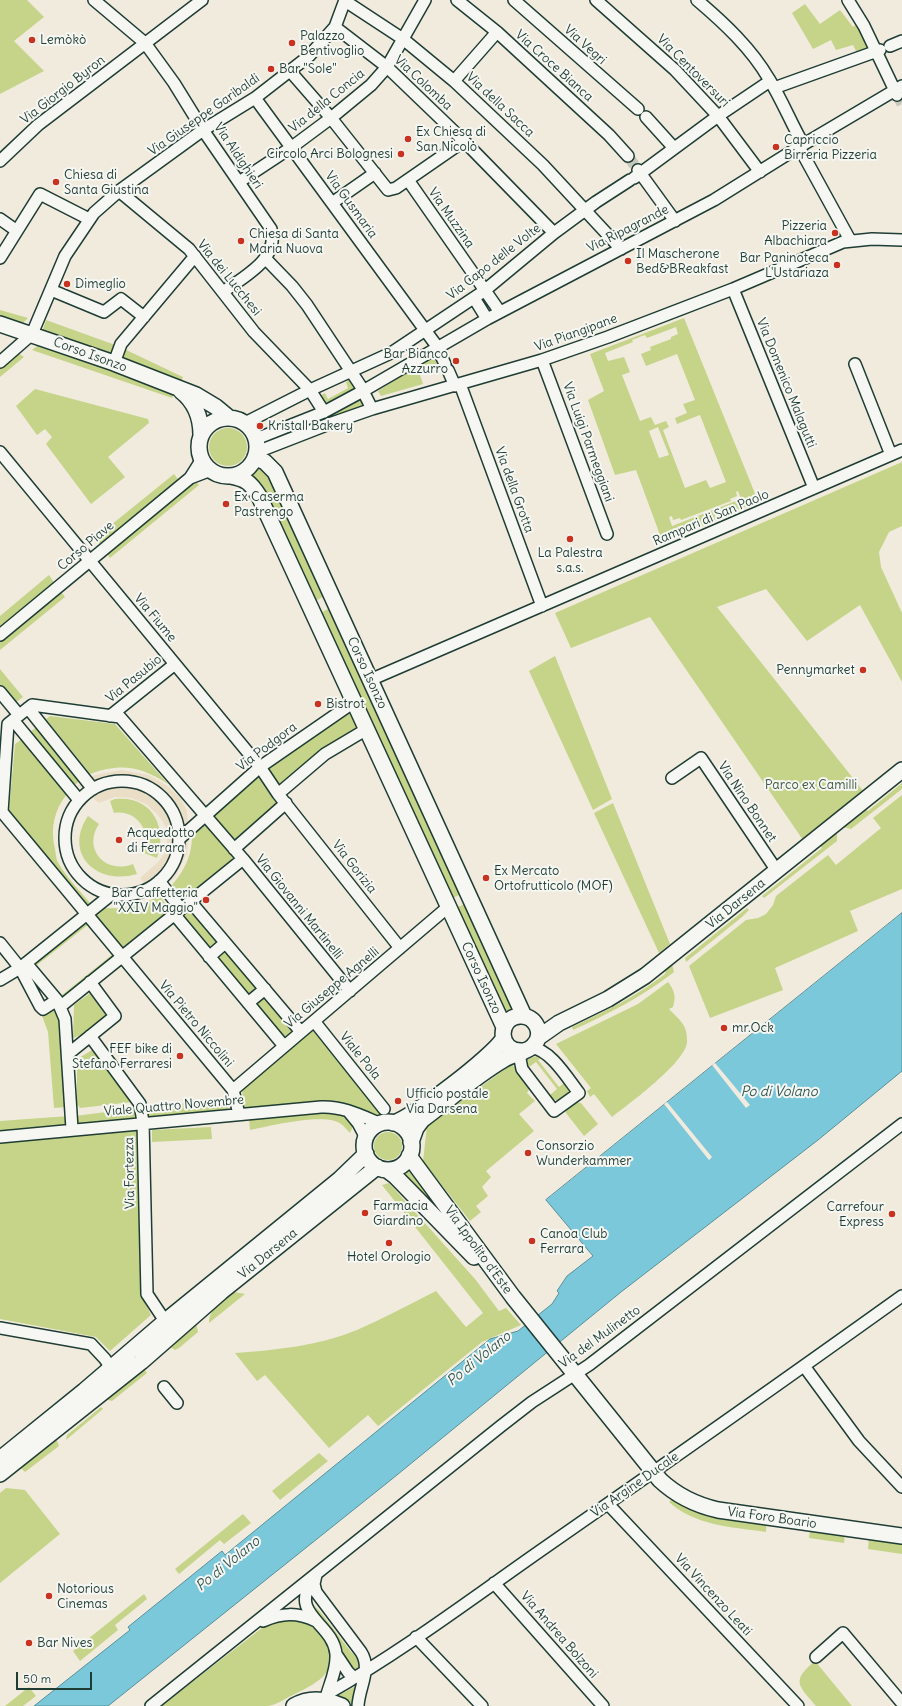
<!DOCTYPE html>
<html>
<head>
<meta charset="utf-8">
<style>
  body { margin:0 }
  #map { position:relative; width:902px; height:1706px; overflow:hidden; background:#f1ebde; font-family:Delius,sans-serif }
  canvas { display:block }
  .scale { position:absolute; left:16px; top:1672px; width:76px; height:18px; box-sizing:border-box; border:2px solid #1f3d34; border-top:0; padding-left:5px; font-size:12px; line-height:14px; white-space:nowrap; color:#1f3d34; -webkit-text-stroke:3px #f6f6f2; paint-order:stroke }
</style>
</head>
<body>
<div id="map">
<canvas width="902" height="1706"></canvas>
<div class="scale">50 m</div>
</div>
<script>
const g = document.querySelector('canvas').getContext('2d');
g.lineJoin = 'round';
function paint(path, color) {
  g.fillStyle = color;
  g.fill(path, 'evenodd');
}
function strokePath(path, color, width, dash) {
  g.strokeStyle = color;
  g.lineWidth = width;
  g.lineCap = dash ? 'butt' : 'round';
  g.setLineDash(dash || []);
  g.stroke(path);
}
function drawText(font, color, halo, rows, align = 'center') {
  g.font = font + ' Delius,sans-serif';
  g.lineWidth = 4;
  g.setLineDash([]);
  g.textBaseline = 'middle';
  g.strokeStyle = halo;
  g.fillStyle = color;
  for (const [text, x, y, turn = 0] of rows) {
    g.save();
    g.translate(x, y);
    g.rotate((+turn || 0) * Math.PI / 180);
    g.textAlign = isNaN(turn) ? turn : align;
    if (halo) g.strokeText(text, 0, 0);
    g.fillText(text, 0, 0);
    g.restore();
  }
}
paint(new Path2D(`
  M122,770L149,775L169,787L181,799L187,811L189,833L187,853L175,877L154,896L140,878L158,862L164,854L167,843V830L163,822L157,814L146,804L131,798L115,797L99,803L78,785L95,775Z`), '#ebdec6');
paint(new Path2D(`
  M0,0H27L44,17L14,41L44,71L0,94Z
  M805,4L820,24L840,10L853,27L858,23L872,47L857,53L853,45L836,50L831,40L813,49L792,13Z
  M0,310L28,318L21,325L0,319Z
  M684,318L758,501L663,543L636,470L615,475L588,400L604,391L590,354ZM676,327L678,334L671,337V339L650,347L651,350L641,354L646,366L677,354L695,400L683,404L687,413L675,418L677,424L700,415L726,482L710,488L706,480L685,488L663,430L669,427L666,421L655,425L651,417L640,421L622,375L630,372L624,357L608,361L605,353L633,342L632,340L645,335L647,338ZM658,427L669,455L659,458L649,431ZM738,491L741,499L672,526L669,517L672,516L673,520L680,518L681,520L731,501L730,499L737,496L736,492Z
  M46,320L118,346L113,358L42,332Z
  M43,341L175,391L172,398L32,350Z
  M122,348L183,377L180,385L118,361Z
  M15,351L24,357L0,377V364Z
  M435,355L438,364L420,375L423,384L381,396L378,391Z
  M351,379L356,389L324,404L320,396L325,393L328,399L348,388L346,382Z
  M35,389L148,419L149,423L108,457L125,477L91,504L46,444L52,437L45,429L37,435L16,406Z
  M362,396L367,405L329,417Z
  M209 447a19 19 0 1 1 38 0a19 19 0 1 1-38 0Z
  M902,462V526L889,532L879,552L881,567L902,613V682L860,605L807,641L766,589L717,607L864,792L803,840L650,617L571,648L555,613Z
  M257,465L270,478L327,595L315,601L249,476Z
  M174,474L181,483L102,547L95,538Z
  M193,479L199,485L110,558L105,551Z
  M49,575L55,584L0,629V616Z
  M59,589L65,597L0,650V638Z
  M332,607L465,892L451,899L320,613Z
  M555,656L612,799L593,810L529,671Z
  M0,669L23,697L15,703L0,685Z
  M349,710L358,730L282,787L266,769Z
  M50,716L115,724L168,784C140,766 121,763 90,774L46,719Z
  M39,725L83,779L73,786L29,733Z
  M22,739L67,794C54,810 50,829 55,849C56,854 56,860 59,864C67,878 80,891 90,903L86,906L9,810L15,744Z
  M258,777L279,802L235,841L213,816Z
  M902,783V789L851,829L843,827L865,808L868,811Z
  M902,795V889L850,911L858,931L775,968L783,990L710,1018L689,966L746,920L758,918L766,914L773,905L776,896L828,855L836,865L881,828L873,818Z
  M115,799C152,795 168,827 157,858L144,853C153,832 136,809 114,813L110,801Z
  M613,803L670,944L659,953L594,813Z
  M88,816L99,824C82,849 106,875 133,864L137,874C96,886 63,853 88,816Z
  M206,822L230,851L233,862L184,900L172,885C185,870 192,855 192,835Z
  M837,831V841L764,898L762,896L822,848L820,845Z
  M159,895L171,911L121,950L93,915L102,908C123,909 141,908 159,895Z
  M467,903L517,1012L504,1018L453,909Z
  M191,908L220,943L210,951L181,916Z
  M747,908L749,910L742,917L686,962L685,958Z
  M85,919L89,924L37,965L34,960Z
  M226,950L259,989L250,997L216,959Z
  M113,954L117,958L65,999L62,995Z
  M672,964L674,972C640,998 612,1012 573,1030L572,1027C606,1011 635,997 665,974L666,969Z
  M668,982C675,991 676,997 673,1007L669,1009C679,1020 688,1024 687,1042C686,1062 629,1104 612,1117L594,1094L590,1097L587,1091L591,1088L556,1044L638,1004Z
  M90,993L107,1017L86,1033L73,1038L74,1005Z
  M265,996L295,1033L285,1040L256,1003Z
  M52,1007L58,1016L63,1030L67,1107L54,1108L48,1032L41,1013Z
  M316,1025L388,1116L377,1120L337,1102L322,1101L244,1109L242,1089Z
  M94,1049L132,1102L80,1108L77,1104V1059Z
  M542,1054L543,1057L538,1060L559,1087L564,1083L569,1088L568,1093L558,1101L553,1099L550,1095L557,1089L536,1062L529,1067L525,1060Z
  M512,1064L530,1087L527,1093L535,1101L519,1114L534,1131L486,1171L491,1177L482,1187L488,1196L476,1206L481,1212L470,1221L423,1161L427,1126Z
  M227,1099L228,1110L147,1118L146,1107Z
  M576,1102L581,1103L598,1124L584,1136L566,1113V1109Z
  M138,1108L139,1118L76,1125L75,1116Z
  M328,1111L345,1114L354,1124L350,1133C347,1130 344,1126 341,1124C326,1112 269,1126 250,1130L249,1118Z
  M69,1116V1126L0,1133V1121Z
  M211,1127L212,1139L152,1142V1130Z
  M140,1129L142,1297L151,1315L110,1351L96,1337L0,1319V1142Z
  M374 1146a14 14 0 1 1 28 0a14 14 0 1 1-28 0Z
  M409,1171L488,1266L405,1174Z
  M389,1183L475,1279L499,1311L506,1308L521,1325L482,1342L378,1426L368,1415L329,1448L265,1375L257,1381L235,1353C276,1350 318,1346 357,1330C384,1318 410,1304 436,1291L466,1327L483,1313L382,1185Z
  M234,1292L245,1294L209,1323C209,1309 221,1302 230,1293Z
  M196,1323L198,1332L179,1348L175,1350L170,1347L171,1343Z
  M143,1368L147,1373L112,1401L105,1399Z
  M101,1407L103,1409L66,1440L67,1435Z
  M56,1438L59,1446L25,1472L20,1467Z
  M319,1453L328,1461L280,1500L272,1491Z
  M6,1488L25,1490L60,1534L0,1583V1493Z
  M675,1496L767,1520L766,1532C733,1527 695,1526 669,1502Z
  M243,1514L251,1523L224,1544L220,1540L179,1574L175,1569Z
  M810,1530L845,1535L844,1543L809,1538Z
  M869,1538L902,1543V1554L868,1549Z
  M144,1594L147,1599L115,1625L118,1630L80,1661L73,1651Z
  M311,1604L314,1605L322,1614L351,1652L359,1660L361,1668L358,1671L352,1670L342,1654L331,1629L313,1612Z
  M295,1618C311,1622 321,1630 328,1647C338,1675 314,1684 293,1695C286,1698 277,1705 268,1706C259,1706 248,1706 238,1706C212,1706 187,1706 161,1706L262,1628L272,1622Z
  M815,1661L852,1706H816C798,1685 791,1681 815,1661Z
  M356,1686L353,1704L339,1695Z
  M29,1687L36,1696L23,1706H5Z`), '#c5d488');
const water = new Path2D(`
  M902,913V1071L818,1140L621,1292L392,1479L108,1706H34L130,1630L128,1627L222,1551L225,1555L490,1339L518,1331L552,1304L559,1293L557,1291L567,1276L593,1256L546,1200Z`);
paint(water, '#7cc8db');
strokePath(water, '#579098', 1);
paint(new Path2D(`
  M715,1063L750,1105L746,1108L712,1065Z
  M667,1102L712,1157L709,1160L664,1104Z`), '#f1ebde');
strokePath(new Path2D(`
  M898,96L902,104
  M628,156L638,170`), '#c7c8bc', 11, [11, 5.5]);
const street = new Path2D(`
  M94,0L145,43L174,83L203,130L271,229C280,259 243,277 223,292
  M457,0L497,32L609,135L628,156
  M514,0L638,109
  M596,0L675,70L718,116L760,172
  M697,0C724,23 751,48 769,79C782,100 791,123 803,144
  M848,0L864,26L897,95
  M345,1L403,39L454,81L543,165L621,249
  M335,27L387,67L464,141L554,233
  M890,46L902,41
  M290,71L331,118L388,190L396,188L464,141
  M454,81L497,32
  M774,88L880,50
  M255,98L436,345L445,364
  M646,117L674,148
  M799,147L850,240
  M0,161L38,125L202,0
  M638,170L675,221
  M634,178L718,116L770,81
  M408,180L500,312
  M239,182L292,147L331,118L371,85L387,67L425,0
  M119,191L189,249L254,332L310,390L324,412
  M332,203L375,173
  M0,219L17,231
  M0,258L40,194L89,219
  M265,258L292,286L307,305L360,385L372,409
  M733,289L814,488
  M51,290L104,312L121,299L144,317
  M474,298L487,319
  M542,360L607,534
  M0,362L32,334L65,256L94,213L119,191L203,130L255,98L309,56L335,27L345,0
  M114,363L121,344L195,256
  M855,364L891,455
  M448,370L455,386
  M460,384L542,606
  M245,423L310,390L391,353L484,291L554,233L596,202L630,180
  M256,439L324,412L363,391L487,319L714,200L799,147L902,86
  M0,452L260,767L278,794L400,948
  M257,452L329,424L372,409L542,360L608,337L733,289L843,242L872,239L902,240
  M190,478L202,459
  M0,635L190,478L211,470
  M370,680L902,450
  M0,692L19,715
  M28,708L93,789
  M110,716L175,664
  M13,720L79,800
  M672,778L701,758L777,871
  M65 838a57 57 0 1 1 114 0a57 57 0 1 1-114 0Z
  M278,794L325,754L367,729
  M179,839L260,767L354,702
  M234,849L286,803
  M159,881L181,909
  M190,901L301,1032
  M174,914L284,1046
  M0,943L20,968L40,1006L43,1009L57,1000
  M209,957L225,943
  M26,963L57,1000L65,1019L72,1129
  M0,980L20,968L112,894
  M248,1003L265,989
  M61,1006L243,859
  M314,1021L384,1109
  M90,1036L140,1104L143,1122L147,1294L165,1321
  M523,1051L520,1059L522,1069L554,1111L579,1093C568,1079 550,1049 532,1048
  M68,1054L115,1016L90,982
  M233,1090L448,907
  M349,1112L358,1123L366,1138
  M239,1114L233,1090L2,812L8,724L32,705L120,717L243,859L350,991
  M0,1137L321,1107C343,1106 362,1116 381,1124
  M0,1328L91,1344L105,1359L111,1368
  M804,1366L859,1441L902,1487
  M164,1387L177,1403
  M608,1504L798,1706
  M316,1575L314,1584L316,1592L361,1652C372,1669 359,1687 358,1706
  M312,1581C289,1615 333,1623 336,1654C337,1668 331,1681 327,1694
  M494,1583L603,1706
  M263,1621C282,1613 297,1612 316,1621
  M416,1637L482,1706
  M336,1654L348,1672L354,1678
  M816,1657L843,1633L902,1703
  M327,1694C401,1652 470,1600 540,1551C661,1467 782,1382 902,1296
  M151,1706L501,1426L532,1402L589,1365L902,1124`);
const secondary = new Path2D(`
  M0,324L114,363L196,395L216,407L228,417
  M181,391C195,402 201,418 201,435
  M199 447a29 29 0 1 1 58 0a29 29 0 1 1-58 0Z
  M255,457L265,462L275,472L524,1016
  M230,476C246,479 250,482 259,496L504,1027
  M539,1037L559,1023L608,999L645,976L902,770
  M364 1146a24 24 0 1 1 48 0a24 24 0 1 1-48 0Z
  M393,1123C411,1119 494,1055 503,1039
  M411,1142L416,1128L422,1120C449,1100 474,1077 503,1060C512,1054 526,1053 533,1046C545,1035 536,1015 520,1016C497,1017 497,1053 523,1051
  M409,1156L513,1297L660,1480C677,1496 696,1505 718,1510L902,1536
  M387,1170L395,1176L474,1257
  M0,1459L84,1391L168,1319L340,1179L366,1154
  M0,1474L141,1362L221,1292L377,1167
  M294,1706C309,1697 326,1699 342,1706`);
strokePath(street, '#1f3d34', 14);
strokePath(secondary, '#1f3d34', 18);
strokePath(street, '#f6f6f2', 11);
strokePath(secondary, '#f6f6f2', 15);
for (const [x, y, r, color] of [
  [32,40,4,"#c8321e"],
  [292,43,4,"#c8321e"],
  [271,69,4,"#c8321e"],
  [408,139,4,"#c8321e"],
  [776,147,4,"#c8321e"],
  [401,154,4,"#c8321e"],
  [56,182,4,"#c8321e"],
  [835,233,4,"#c8321e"],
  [241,241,4,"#c8321e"],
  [628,261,4,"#c8321e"],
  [837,265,4,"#c8321e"],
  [67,284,4,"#c8321e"],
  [456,361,4,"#c8321e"],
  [260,426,4,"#c8321e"],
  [226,504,4,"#c8321e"],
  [570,539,4,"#c8321e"],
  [863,670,4,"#c8321e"],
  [318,704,4,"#c8321e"],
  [119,840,4,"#c8321e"],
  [486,878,4,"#c8321e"],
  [206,900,4,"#c8321e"],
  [724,1028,4,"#c8321e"],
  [180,1056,4,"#c8321e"],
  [398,1101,4,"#c8321e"],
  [528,1153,4,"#c8321e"],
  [365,1213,4,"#c8321e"],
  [892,1214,4,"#c8321e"],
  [532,1241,4,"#c8321e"],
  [389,1243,4,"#c8321e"],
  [49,1596,4,"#c8321e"],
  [29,1643,4,"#c8321e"]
]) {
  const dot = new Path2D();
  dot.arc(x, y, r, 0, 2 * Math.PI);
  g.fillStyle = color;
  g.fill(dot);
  strokePath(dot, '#f6f6f2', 1.5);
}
drawText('13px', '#1f3d34', '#f6f6f2', [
  ["Palazzo",300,36],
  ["Bentivoglio",300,51],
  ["Lemòkò",40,40],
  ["Bar \"Sole\"",279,69],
  ["Ex Chiesa di",416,132],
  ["San Nicolò",416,147],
  ["Capriccio",784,140],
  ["Birreria Pizzeria",784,155],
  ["Circolo Arci Bolognesi",393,154,"right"],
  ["Chiesa di",64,175],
  ["Santa Giustina",64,190],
  ["Pizzeria",827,226,"right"],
  ["Albachiara",827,241,"right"],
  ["Chiesa di Santa",249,234],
  ["Maria Nuova",249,249],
  ["Il Mascherone",636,254],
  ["Bed&BReakfast",636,269],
  ["Bar Paninoteca",829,258,"right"],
  ["L'Ustariaza",829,273,"right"],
  ["Dimeglio",75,284],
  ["Bar Bianco",448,354,"right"],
  ["Azzurro",448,369,"right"],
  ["Kristall Bakery",268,426],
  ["Ex Caserma",234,497],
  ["Pastrengo",234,512],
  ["La Palestra",570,553,"center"],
  ["s.a.s.",570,568,"center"],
  ["Pennymarket",855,670,"right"],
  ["Bistrot",326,704],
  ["Acquedotto",127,833],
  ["di Ferrara",127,848],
  ["Ex Mercato",494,871],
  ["Ortofrutticolo (MOF)",494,886],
  ["Bar Caffetteria",198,893,"right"],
  ["\"XXIV Maggio\"",198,908,"right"],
  ["mr.Ock",732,1028],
  ["FEF bike di",172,1049,"right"],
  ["Stefano Ferraresi",172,1064,"right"],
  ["Ufficio postale",406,1094],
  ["Via Darsena",406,1109],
  ["Consorzio",536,1146],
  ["Wunderkammer",536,1161],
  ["Farmacia",373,1206],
  ["Giardino",373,1221],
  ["Carrefour",884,1207,"right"],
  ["Express",884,1222,"right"],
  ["Canoa Club",540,1234],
  ["Ferrara",540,1249],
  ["Hotel Orologio",389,1257,"center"],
  ["Notorious",57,1589],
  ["Cinemas",57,1604],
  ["Bar Nives",37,1643]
], 'left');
drawText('13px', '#1f3d34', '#f6f6f2', [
  ["Via Vegri",585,45,42],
  ["Via Croce Bianca",554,66,42],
  ["Via Centoversuri",693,71,45],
  ["Via Colomba",423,83,43],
  ["Via Giorgio Byron",63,90,-38],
  ["Via della Concia",327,101,-39],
  ["Via della Sacca",500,105,43],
  ["Via Giuseppe Garibaldi",204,115,-35],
  ["Via Aldighieri",238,156,56],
  ["Via Gusmaria",351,205,54],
  ["Via Muzzina",451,218,55],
  ["Via Ripagrande",628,229,-27],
  ["Via Capo delle Volte",494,262,-38],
  ["Via dei Lucchesi",229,278,51],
  ["Via Piangipane",576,333,-20],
  ["Corso Isonzo",90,355,20],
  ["Via Domenico Malagutti",786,383,68],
  ["Via Luigi Parmeggiani",588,442,70],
  ["Via della Grotta",514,490,70],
  ["Rampari di San Paolo",711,518,-23],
  ["Corso Piave",86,546,-40],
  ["Via Fiume",155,618,50],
  ["Corso Isonzo",367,673,65],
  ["Via Pasubio",134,679,-39],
  ["Via Podgora",267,747,-37],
  ["Via Nino Bonnet",747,802,56],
  ["Via Gorizia",354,867,52],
  ["Via Darsena",736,904,-39],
  ["Via Giovanni Martinelli",299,907,51],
  ["Corso Isonzo",481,978,65],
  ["Via Giuseppe Agnelli",332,988,-40],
  ["Via Pietro Niccolini",196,1024,50],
  ["Viale Pola",360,1056,51],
  ["Viale Quattro Novembre",174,1106,-5],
  ["Via Fortezza",130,1173,-91],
  ["Via Ippolito d'Este",478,1250,54],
  ["Via Darsena",268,1254,-39],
  ["Via del Mulinetto",600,1337,-36],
  ["Via Argine Ducale",635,1485,-35],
  ["Via Foro Boario",772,1518,8],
  ["Via Vincenzo Leati",713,1595,47],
  ["Via Andrea Bolzoni",559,1635,49]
]);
drawText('13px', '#405b45', '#f6f6f2', [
  ["Parco ex Camilli",811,785]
]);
drawText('italic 14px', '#325955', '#f6f6f2', [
  ["Po di Volano",779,1092],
  ["Po di Volano",479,1359,-39],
  ["Po di Volano",228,1564,-39]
]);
</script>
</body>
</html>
